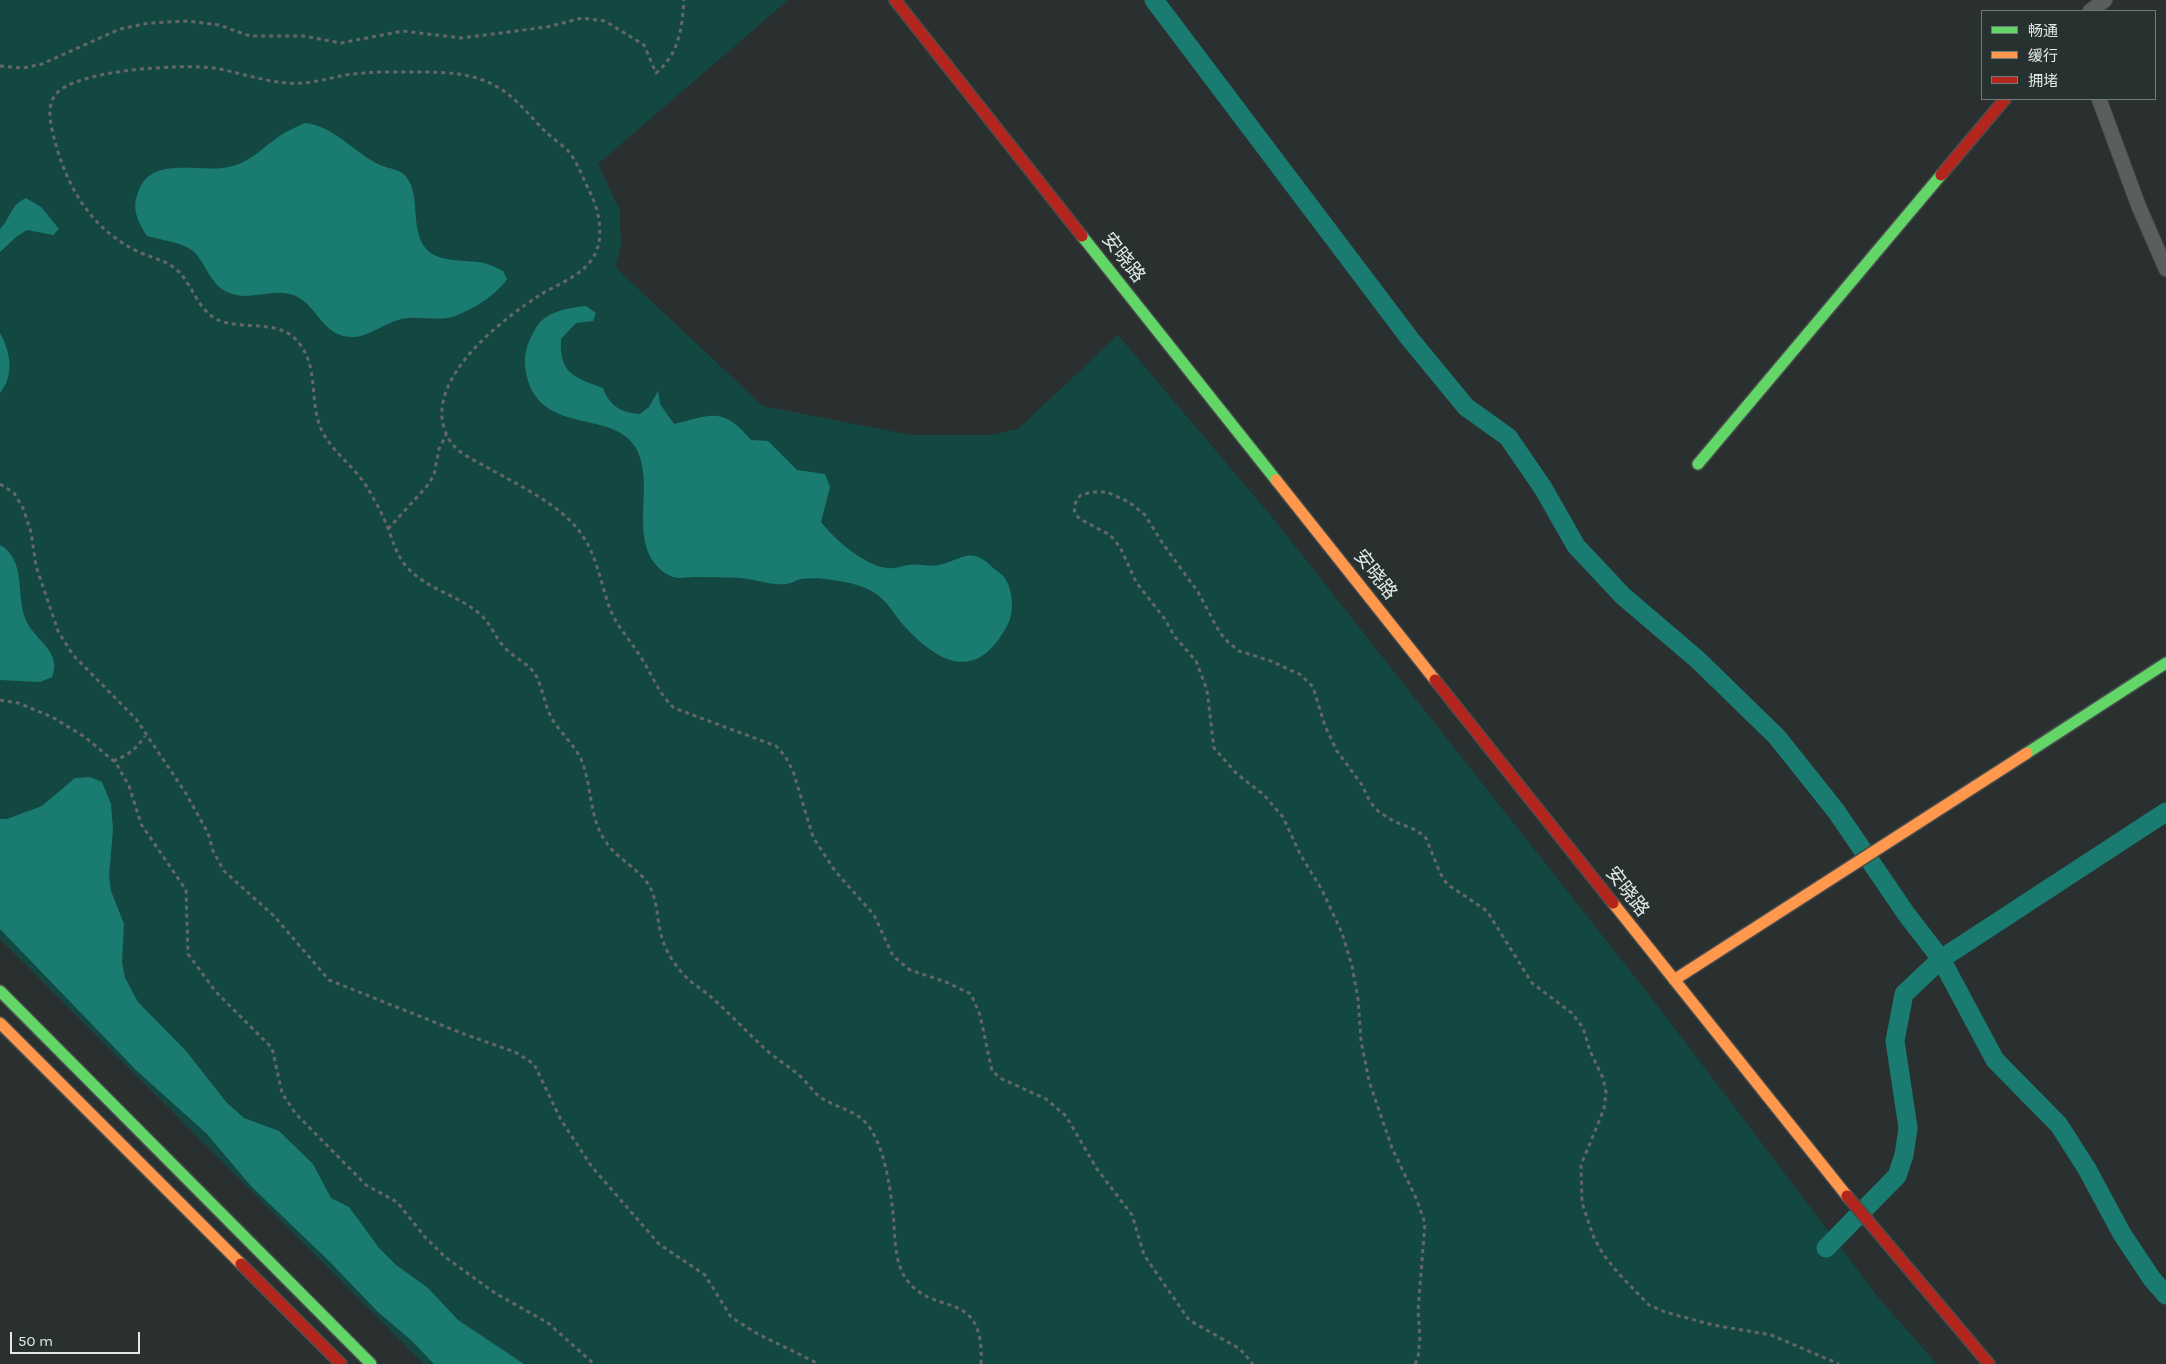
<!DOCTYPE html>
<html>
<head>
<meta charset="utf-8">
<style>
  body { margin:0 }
  #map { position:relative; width:2166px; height:1364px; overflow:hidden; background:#2a2f2f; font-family:Karla,"Noto Sans SC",sans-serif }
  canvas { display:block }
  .legend { position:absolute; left:1981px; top:10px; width:175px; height:90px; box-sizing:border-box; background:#273230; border:1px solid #727b7a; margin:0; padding:6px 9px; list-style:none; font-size:15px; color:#e2e9e8 }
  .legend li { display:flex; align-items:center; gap:10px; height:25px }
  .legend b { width:25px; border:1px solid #727b7a }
  .scale { position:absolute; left:10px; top:1332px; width:130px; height:22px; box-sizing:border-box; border:2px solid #e2e9e8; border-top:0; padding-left:6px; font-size:15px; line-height:18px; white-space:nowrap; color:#e2e9e8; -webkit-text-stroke:4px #273230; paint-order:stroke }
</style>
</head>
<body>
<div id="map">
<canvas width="2166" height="1364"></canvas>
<ul class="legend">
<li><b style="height:6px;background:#63d668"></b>畅通</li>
<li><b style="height:6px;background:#ff974d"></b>缓行</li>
<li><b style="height:6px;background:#b3261e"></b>拥堵</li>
</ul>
<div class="scale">50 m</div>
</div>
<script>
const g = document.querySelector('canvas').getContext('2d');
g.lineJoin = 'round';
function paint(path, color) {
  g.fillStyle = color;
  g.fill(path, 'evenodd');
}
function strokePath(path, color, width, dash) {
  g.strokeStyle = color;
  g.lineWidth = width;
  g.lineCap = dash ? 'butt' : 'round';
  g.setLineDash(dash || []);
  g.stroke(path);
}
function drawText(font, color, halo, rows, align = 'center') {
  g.font = font + ' Karla,"Noto Sans SC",sans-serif';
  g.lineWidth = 5;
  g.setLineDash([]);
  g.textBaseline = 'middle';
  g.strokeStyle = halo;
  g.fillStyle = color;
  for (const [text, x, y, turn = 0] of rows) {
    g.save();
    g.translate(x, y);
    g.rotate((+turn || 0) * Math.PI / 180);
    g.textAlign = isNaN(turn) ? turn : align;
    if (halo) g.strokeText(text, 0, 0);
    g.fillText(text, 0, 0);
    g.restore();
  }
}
paint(new Path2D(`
  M0,0H788L598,164L620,211L621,246L615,267L763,406L911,435H991L1018,429L1118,335L1272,517L1654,1001L1882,1302L1937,1364H424L0,939Z`), '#134842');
paint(new Path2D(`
  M305,123C335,126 354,153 380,165C391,170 402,168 409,181C420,201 410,231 427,250C440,262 462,260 478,262C487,263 495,267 503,271L507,279C496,295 474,309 455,316C439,322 419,315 402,319C381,323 362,345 338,334C318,325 313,300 290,294C268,289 249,302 227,292C210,284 206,263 193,251C182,242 161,240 147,236C137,220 131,208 139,190C153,154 204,175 233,166C251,161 264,147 278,137C287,131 296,127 305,123Z
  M26,198L41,207L59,229L53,235L27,230L16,237L0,252V229C11,218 10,205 26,198Z
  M586,306L596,313L593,321L576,323L561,339C559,374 574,377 603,388C609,406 622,413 640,414L649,407L658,391L660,404L674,424C713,414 723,407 751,440L768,441L797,470L825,474L830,487L821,522C834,539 866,567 888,568C895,569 902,566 908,565C918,563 929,567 939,565C962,560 970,546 991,566C995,570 1003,574 1006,580C1013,592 1014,612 1008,624C979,680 943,667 907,629C897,619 890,605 880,597C868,586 848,582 832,580C823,578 810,578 801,579C796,580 791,584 786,584C772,586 755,579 740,578C725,577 709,577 694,577C687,577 679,579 673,577C669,576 662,571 660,569C628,539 655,486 637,450C616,408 542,437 527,377C522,358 526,344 536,328C546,311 568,308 586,306Z
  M0,333C10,351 15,375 0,393Z
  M0,545C26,559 16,594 25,618C33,640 63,651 52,677L40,682L0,680Z
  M90,777L102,782L111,804L113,829L109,876L111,891L124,924L122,962L125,978L138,1002L186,1051L227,1103L244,1118L279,1131L313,1164L331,1198L349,1207L379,1248L396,1265L428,1288L458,1320L524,1364H434L411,1340L378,1312L329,1261L251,1186L207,1134L136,1070L0,929V819H7L42,806L75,778Z`), '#1a7b70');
strokePath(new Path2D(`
  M1154,0L1410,339L1466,407L1508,437L1543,488L1576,546L1623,596L1698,660L1777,737L1836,811L1907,915L1941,959L1995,1060L2059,1125L2087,1169L2122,1234L2152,1279L2166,1295
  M1826,1248L1897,1176L1904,1155L1908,1128L1895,1041L1904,994L1941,959L2166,812`), '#1a7b70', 19);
const street = new Path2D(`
  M2090,11L2105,0
  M2099,99L2139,207L2166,269`);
const fast = new Path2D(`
  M1082,236L1276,480
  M1698,464L1941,175
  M2027,753L2166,663
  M0,991L371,1364`);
const slow = new Path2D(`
  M1276,480L1435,680
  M1613,903L1847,1196
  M1674,980L2027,753
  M0,1023L241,1264`);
const jam = new Path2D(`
  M895,0L1082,236
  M1941,175L2005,99
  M1435,680L1613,903
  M1847,1196L1989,1364
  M241,1264L341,1364`);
strokePath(street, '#484d4d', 16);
strokePath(fast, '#484d4d', 14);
strokePath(slow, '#484d4d', 14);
strokePath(jam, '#484d4d', 14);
strokePath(new Path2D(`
  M0,66L23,68L42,64L120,29L149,23L188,21L219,25L250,36H303L341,43L403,31L461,38L547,27L582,18L605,21L644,45L656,73C679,54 682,28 684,0
  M0,484L14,493L23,508L31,532L36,566L58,631L73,655L136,719L185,792L208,833L213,851L224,871L274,916L329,980L464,1034L515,1052L534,1064L561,1120L592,1167L659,1244L705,1275L731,1317L756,1333L819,1364
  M388,529L427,486L434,475L439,449L446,435
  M0,700L18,703L52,717L85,737L116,763L129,786L141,824L186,890L188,954L216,992L272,1048L282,1093L295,1113L366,1185L397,1202L425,1237L445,1257L495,1293L548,1323L594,1364
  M113,761C129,755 136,749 145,736
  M981,1364C985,1282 928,1322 902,1272C894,1254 895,1233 893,1213C890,1186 885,1151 870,1128C857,1109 837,1109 820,1097C812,1091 807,1082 799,1075C788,1066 775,1058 764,1048C746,1031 729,1013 710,996C703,990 694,985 687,978C677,968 667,954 663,941C656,922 659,901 648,884C637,867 617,859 606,842C588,817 593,785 580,757C573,744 562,734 554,722C545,708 544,694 538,680C532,665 519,661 507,650C496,640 492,625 481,615C459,595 425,589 406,566C396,554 393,541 387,526C382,513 374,499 367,487C354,466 331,451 321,429C309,401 319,368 299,343C279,317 243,332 216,319C198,309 193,287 180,273C169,261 155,259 141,253C92,231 67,188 54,138C51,125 46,108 55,95C75,69 183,64 214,68C238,72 262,81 287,83C306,85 326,79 345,75C360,73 374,72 390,72C436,73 479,66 516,101C527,111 536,123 547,133C552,138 565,147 569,152C578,163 583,179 590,192C600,213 606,242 590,262C578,277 556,285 540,295C504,318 438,369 442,418C443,427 447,438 453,445C463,456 478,462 490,469C517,484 557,504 576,527C596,550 600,581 610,609C618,628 631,641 642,659C653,676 658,693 674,708L776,746L785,756L793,771L813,837L835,871L874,915L893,956L910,970L946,982L971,994L980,1015L992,1071L1002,1079L1046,1099L1066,1116L1097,1169L1132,1215L1144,1255L1189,1320L1240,1349L1253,1364
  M1415,1364L1418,1358L1420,1337L1418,1311L1425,1223L1416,1198L1392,1148L1369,1081L1361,1041L1358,999L1352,966L1342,933L1322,890L1300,854L1283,817L1263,794L1238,775L1214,748L1207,690L1196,661L1175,637L1164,618L1136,582L1120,547L1110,535L1080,519L1075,514L1074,507L1077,499L1081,495L1092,492H1107L1129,502L1145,515L1163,544L1198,592L1220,633L1228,642L1239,651L1271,661L1301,675L1313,687L1325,726L1337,751L1362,785L1370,802L1378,811L1393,821L1416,830L1426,838L1440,873L1447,884L1487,911L1532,983L1573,1014L1583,1028L1590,1051L1603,1078L1606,1092L1604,1109L1581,1165L1582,1203L1594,1238L1603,1254L1618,1273L1649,1305L1665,1312L1713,1325L1771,1335L1839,1364`), '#646767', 3, [4, 4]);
strokePath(street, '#5a5e5d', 14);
strokePath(fast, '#63d668', 11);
strokePath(slow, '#ff974d', 11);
strokePath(jam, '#b3261e', 11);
drawText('19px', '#e2e9e8', '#273230', [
  ["安晓路",1123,258,52],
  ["安晓路",1375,575,52],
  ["安晓路",1627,892,52]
]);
</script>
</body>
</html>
